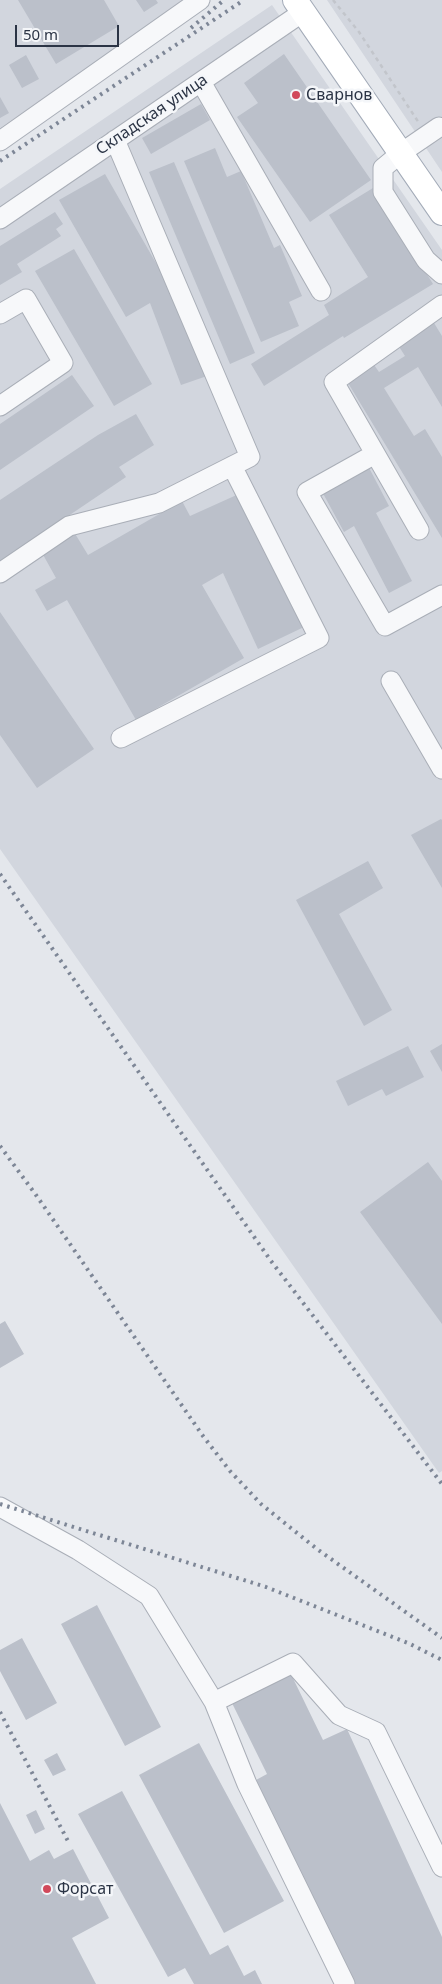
<!DOCTYPE html>
<html>
<head>
<meta charset="utf-8">
<style>
  body { margin:0 }
  #map { position:relative; width:442px; height:1984px; overflow:hidden; background:#e4e7ec; font-family:"Noto Sans",sans-serif }
  canvas { display:block }
  .scale { position:absolute; left:15px; top:25px; width:104px; height:22px; box-sizing:border-box; border:2px solid #2b3445; border-top:0; padding-left:6px; font-size:15px; line-height:18px; white-space:nowrap; color:#2b3445; -webkit-text-stroke:4px #f4f6f9; paint-order:stroke }
</style>
</head>
<body>
<div id="map">
<canvas width="442" height="1984"></canvas>
<div class="scale">50 m</div>
</div>
<script>
const g = document.querySelector('canvas').getContext('2d');
g.lineJoin = 'round';
function paint(path, color) {
  g.fillStyle = color;
  g.fill(path, 'evenodd');
}
function strokePath(path, color, width, dash) {
  g.strokeStyle = color;
  g.lineWidth = width;
  g.lineCap = dash ? 'butt' : 'round';
  g.setLineDash(dash || []);
  g.stroke(path);
}
function drawText(font, color, halo, rows, align = 'center') {
  g.font = font + ' "Noto Sans",sans-serif';
  g.lineWidth = 5;
  g.setLineDash([]);
  g.textBaseline = 'middle';
  g.strokeStyle = halo;
  g.fillStyle = color;
  for (const [text, x, y, turn = 0] of rows) {
    g.save();
    g.translate(x, y);
    g.rotate((+turn || 0) * Math.PI / 180);
    g.textAlign = isNaN(turn) ? turn : align;
    if (halo) g.strokeText(text, 0, 0);
    g.fillText(text, 0, 0);
    g.restore();
  }
}
paint(new Path2D(`
  M0,0H188L0,128Z
  M327,0H442V172Z
  M272,5L442,250V1471L439,1473L0,849V189Z`), '#d2d6de');
paint(new Path2D(`
  M18,0H104L119,26L56,64Z
  M136,0H156L158,3L144,12Z
  M284,54L371,180L310,222L237,117L258,103L244,83Z
  M26,55L39,79L22,88L9,65Z
  M0,97L9,113L0,118Z
  M201,104L210,120L151,154L142,138Z
  M215,148L227,177L241,171L274,248L280,245L302,296L289,302L299,326L261,342L184,161Z
  M174,162L255,353L230,364L149,172Z
  M105,174L172,291L207,376L181,385L150,303L126,317L59,200Z
  M373,188L433,284L344,338L343,336L264,386L251,364L329,315L324,305L368,277L329,215Z
  M55,212L63,224L56,229L61,236L17,264L22,272L0,285V246Z
  M74,249L152,384L114,406L35,271Z
  M434,323L442,336V407L418,367L384,388L414,436L425,429L442,457V538L345,378L372,362L379,372L405,356L398,345Z
  M72,375L94,406L0,470V424Z
  M136,414L154,445L119,467L126,477L0,562V500L98,435Z
  M366,462L389,506L376,513L412,581L389,593L354,526L344,532L319,486Z
  M241,493L304,627L258,649L223,573L202,585L244,658L136,720L67,600L47,611L35,590L56,578L41,551L74,532L88,555L182,501L190,516Z
  M0,612L94,749L37,788L0,735Z
  M441,819L442,820V888L411,835Z
  M368,861L383,888L339,914L392,1010L364,1026L296,900Z
  M442,1044V1072L430,1051Z
  M408,1046L424,1077L386,1096L382,1089L348,1106L336,1081Z
  M428,1162L442,1181V1324L360,1212Z
  M5,1321L24,1354L0,1368V1324Z
  M97,1605L161,1727L125,1746L61,1624Z
  M22,1638L57,1703L26,1720L0,1671V1650Z
  M289,1670L323,1740L347,1729L442,1937V1984H353L256,1780L267,1774L230,1699Z
  M199,1743L284,1901L224,1933L139,1775Z
  M57,1753L66,1770L53,1776L44,1760Z
  M122,1791L210,1955L228,1945L244,1976L255,1970L262,1984H194L185,1968L168,1977L78,1814Z
  M0,1803L30,1861L49,1850L54,1859L73,1849L109,1918L72,1938L96,1984H0Z
  M36,1810L45,1829L35,1834L26,1815Z`), '#bbc0ca');
const minor = new Path2D(`
  M201,82L321,291
  M439,127L401,153L383,168V192L426,260L442,274
  M0,141L200,0
  M0,219L303,12
  M0,314L26,299L63,363L0,406
  M375,454L307,492L385,626L442,595
  M419,530L334,382L442,305
  M0,573L69,526L159,503L250,457L115,140
  M391,681L442,769
  M121,738L319,638L232,466
  M0,1507L78,1550L149,1596L214,1702L293,1663L339,1715L376,1732L442,1867
  M214,1702L247,1784L345,1984`);
const major = new Path2D(`
  M295,0L442,213`);
strokePath(minor, '#a9aeb7', 21);
strokePath(major, '#a3abb8', 26);
strokePath(new Path2D(`
  M333,0L359,32L419,123`), '#c2c5cb', 2.5, [4, 4]);
strokePath(minor, '#f7f8fa', 19);
strokePath(major, '#fff', 24);
strokePath(new Path2D(`
  M191,28L224,0
  M0,161L244,0
  M0,874L271,1261L442,1484
  M0,1146L36,1195L203,1436L230,1471L261,1504L317,1549L442,1638
  M0,1504L266,1587L408,1643L442,1660
  M0,1712L69,1843`), '#7d8696', 4, [2.5, 5]);
for (const [x, y, r, color] of [
  [296,95,5,"#d1495b"],
  [47,1889,5,"#d1495b"]
]) {
  const dot = new Path2D();
  dot.arc(x, y, r, 0, 2 * Math.PI);
  g.fillStyle = color;
  g.fill(dot);
  strokePath(dot, '#f4f6f9', 2);
}
drawText('16px', '#2b3445', '#f4f6f9', [
  ["Сварнов",306,95],
  ["Форсат",57,1889]
], 'left');
drawText('16px', '#2b3445', '#f4f6f9', [
  ["Складская улица",152,115,-34]
]);
</script>
</body>
</html>
